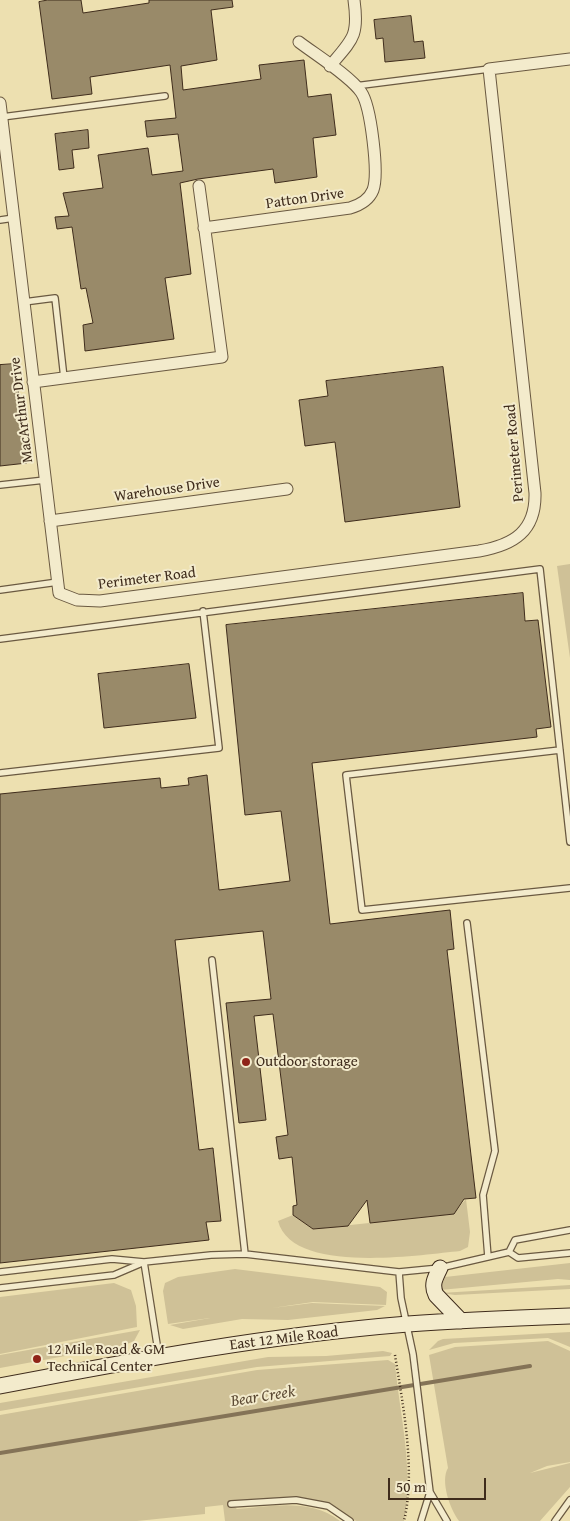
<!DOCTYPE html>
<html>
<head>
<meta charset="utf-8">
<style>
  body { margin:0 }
  #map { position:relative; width:570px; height:1521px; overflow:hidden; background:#ede0b0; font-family:"Gentium Book Plus",serif }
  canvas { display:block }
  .scale { position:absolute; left:388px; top:1478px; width:98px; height:22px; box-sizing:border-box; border:2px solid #3f2c1c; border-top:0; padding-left:6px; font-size:15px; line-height:18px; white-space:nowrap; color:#3f2c1c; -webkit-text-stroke:4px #f3ebcc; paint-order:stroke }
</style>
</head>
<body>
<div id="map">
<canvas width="570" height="1521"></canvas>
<div class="scale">50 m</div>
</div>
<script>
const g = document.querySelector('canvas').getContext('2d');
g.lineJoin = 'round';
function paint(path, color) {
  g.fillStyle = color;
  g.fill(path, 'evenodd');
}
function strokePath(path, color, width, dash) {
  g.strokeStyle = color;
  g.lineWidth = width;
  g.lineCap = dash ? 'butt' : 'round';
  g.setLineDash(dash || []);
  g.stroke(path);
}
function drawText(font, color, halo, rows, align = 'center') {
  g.font = font + ' "Gentium Book Plus",serif';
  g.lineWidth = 4;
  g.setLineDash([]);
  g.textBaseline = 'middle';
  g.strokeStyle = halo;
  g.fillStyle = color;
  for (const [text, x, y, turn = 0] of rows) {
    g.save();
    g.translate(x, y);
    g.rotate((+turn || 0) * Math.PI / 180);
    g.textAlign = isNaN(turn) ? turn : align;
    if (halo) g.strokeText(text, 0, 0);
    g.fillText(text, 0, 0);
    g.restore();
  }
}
paint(new Path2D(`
  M570,564V658L557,566Z
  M466,1199L470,1232L468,1247L460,1251C419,1255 292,1275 278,1221L293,1215L313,1229L453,1214Z
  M570,1263V1280L558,1279L440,1290L445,1277Z
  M235,1269L380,1287L387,1292L386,1305L313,1302L272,1308L312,1303L385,1306L377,1310L288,1320L242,1319L183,1329L170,1325L210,1318L168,1324L163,1291L165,1283L178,1277Z
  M114,1283L131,1290L136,1306L137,1327L0,1354V1297Z
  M570,1285V1289L455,1295L441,1293Z
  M140,1330L134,1341L125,1345L0,1368V1355Z
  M570,1332V1347L548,1338L454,1343L429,1350L438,1341L443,1339Z
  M548,1341L570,1351V1462L547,1466L530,1473L570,1463V1487L540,1521H459C450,1509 440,1481 448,1468L429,1355L455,1347Z
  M383,1351L392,1353L390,1356L257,1367L0,1411V1403L268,1357L326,1356Z
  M388,1360L395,1364C400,1416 414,1470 404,1521H356L330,1503L296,1497L230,1503L237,1509C272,1506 311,1498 340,1521H225L223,1505L205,1507V1514L137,1521H0V1415L257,1370Z`), '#cfc197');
strokePath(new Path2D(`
  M0,1453L530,1366`), '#847357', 4);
const building = new Path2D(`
  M48,0H81L83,13L149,3V0H232L233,7L211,10L217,60L181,66L183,90L261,79L259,65L304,60L308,97L331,94L336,135L313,138L317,177L275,183L273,169L198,179L180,183L191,274L165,278L174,339L85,351L83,325L93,323L86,288L81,289L72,227L57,229L55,217L69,216L63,193L103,188L98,155L148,148L152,175L183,171L178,134L147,137L145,121L176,118L170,65L90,77L92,94L52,99L39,2Z
  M411,16L414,42L423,41L425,58L385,62L383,38L376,39L374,20Z
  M88,130L89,148L72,150L74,168L59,170L55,134Z
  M15,364L27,463L0,466V365Z
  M443,367L460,507L345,522L335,442L305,446L299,400L328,396L326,381Z
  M523,593L525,621L538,620L551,727L536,729L537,737L312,763L330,924L450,910L454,949L447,950L476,1198L464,1199L454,1214L370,1223L367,1200L348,1226L313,1229L293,1215V1206L297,1205L292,1157L279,1159L276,1137L288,1135L273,1014L254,1016L266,1120L239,1123L226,1003L271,999L263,931L175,940L199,1150L213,1148L221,1221L206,1222L209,1240L0,1263V794L160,778L161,788L189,785L188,778L207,775L219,890L290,881L281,811L245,815L226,625Z
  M189,664L196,718L104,728L98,674Z`);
paint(building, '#998a69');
strokePath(building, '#3f2c1c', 1);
const lane = new Path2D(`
  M355,86L489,69
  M2,117L165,96
  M0,220L14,218
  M24,302L55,298L64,378
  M0,485L45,480
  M0,590L58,582
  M0,639L540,569L570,842
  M560,750L346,775L362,910L570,888
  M0,773L219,748L203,611
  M467,923L495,1151L483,1195L488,1257
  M212,960L245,1254
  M509,1252L518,1258L570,1253
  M144,1262L159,1357
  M0,1272L112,1259L144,1262L211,1255L245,1254L399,1272L440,1268L509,1252L515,1240L570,1230
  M399,1272L401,1298L413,1354L430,1492L447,1521
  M0,1288L114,1275L142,1263
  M231,1504L296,1500L328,1506L350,1521
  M421,1521L430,1492
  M555,1521L570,1500`);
const street = new Path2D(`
  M330,66C353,39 359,36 354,0
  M0,103L59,593L77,600L100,601L479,551C514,545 536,531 535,493L489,69L570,59
  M204,228L350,208C360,205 369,200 373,190C379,174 371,106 361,92C350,76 316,55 299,42
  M33,382L222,357L199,186
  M50,521L287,489`);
const secondary = new Path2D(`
  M440,1268C435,1278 431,1285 436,1295L461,1321
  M0,1386C135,1360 271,1335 408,1324C462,1320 516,1318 570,1316`);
strokePath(lane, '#6a5941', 8);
strokePath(street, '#6a5941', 13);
strokePath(secondary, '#3f2c1c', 17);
strokePath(new Path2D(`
  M395,1355C403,1406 416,1471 404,1521`), '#3f2c1c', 2.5, [1, 2.5]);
strokePath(lane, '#f3ebcc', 5.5);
strokePath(street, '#f3ebcc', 11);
strokePath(secondary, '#f3ebcc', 15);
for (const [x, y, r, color] of [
  [246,1062,5,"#8f2418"],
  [37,1359,5,"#8f2418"]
]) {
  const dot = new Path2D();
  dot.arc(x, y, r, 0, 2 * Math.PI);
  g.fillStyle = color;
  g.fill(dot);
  strokePath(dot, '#f3ebcc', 2);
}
drawText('15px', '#3f2c1c', '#f3ebcc', [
  ["Patton Drive",305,199,-8],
  ["MacArthur Drive",22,410,-97],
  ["Perimeter Road",515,453,-95],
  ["Warehouse Drive",167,490,-8],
  ["Perimeter Road",147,579,-7],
  ["East 12 Mile Road",284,1339,-7]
]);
drawText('15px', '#3f2c1c', '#f3ebcc', [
  ["Outdoor storage",256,1062],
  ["12 Mile Road & GM",47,1350],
  ["Technical Center",47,1367]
], 'left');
drawText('italic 16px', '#5c4a34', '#f3ebcc', [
  ["Bear Creek",263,1397,-9]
]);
</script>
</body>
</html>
